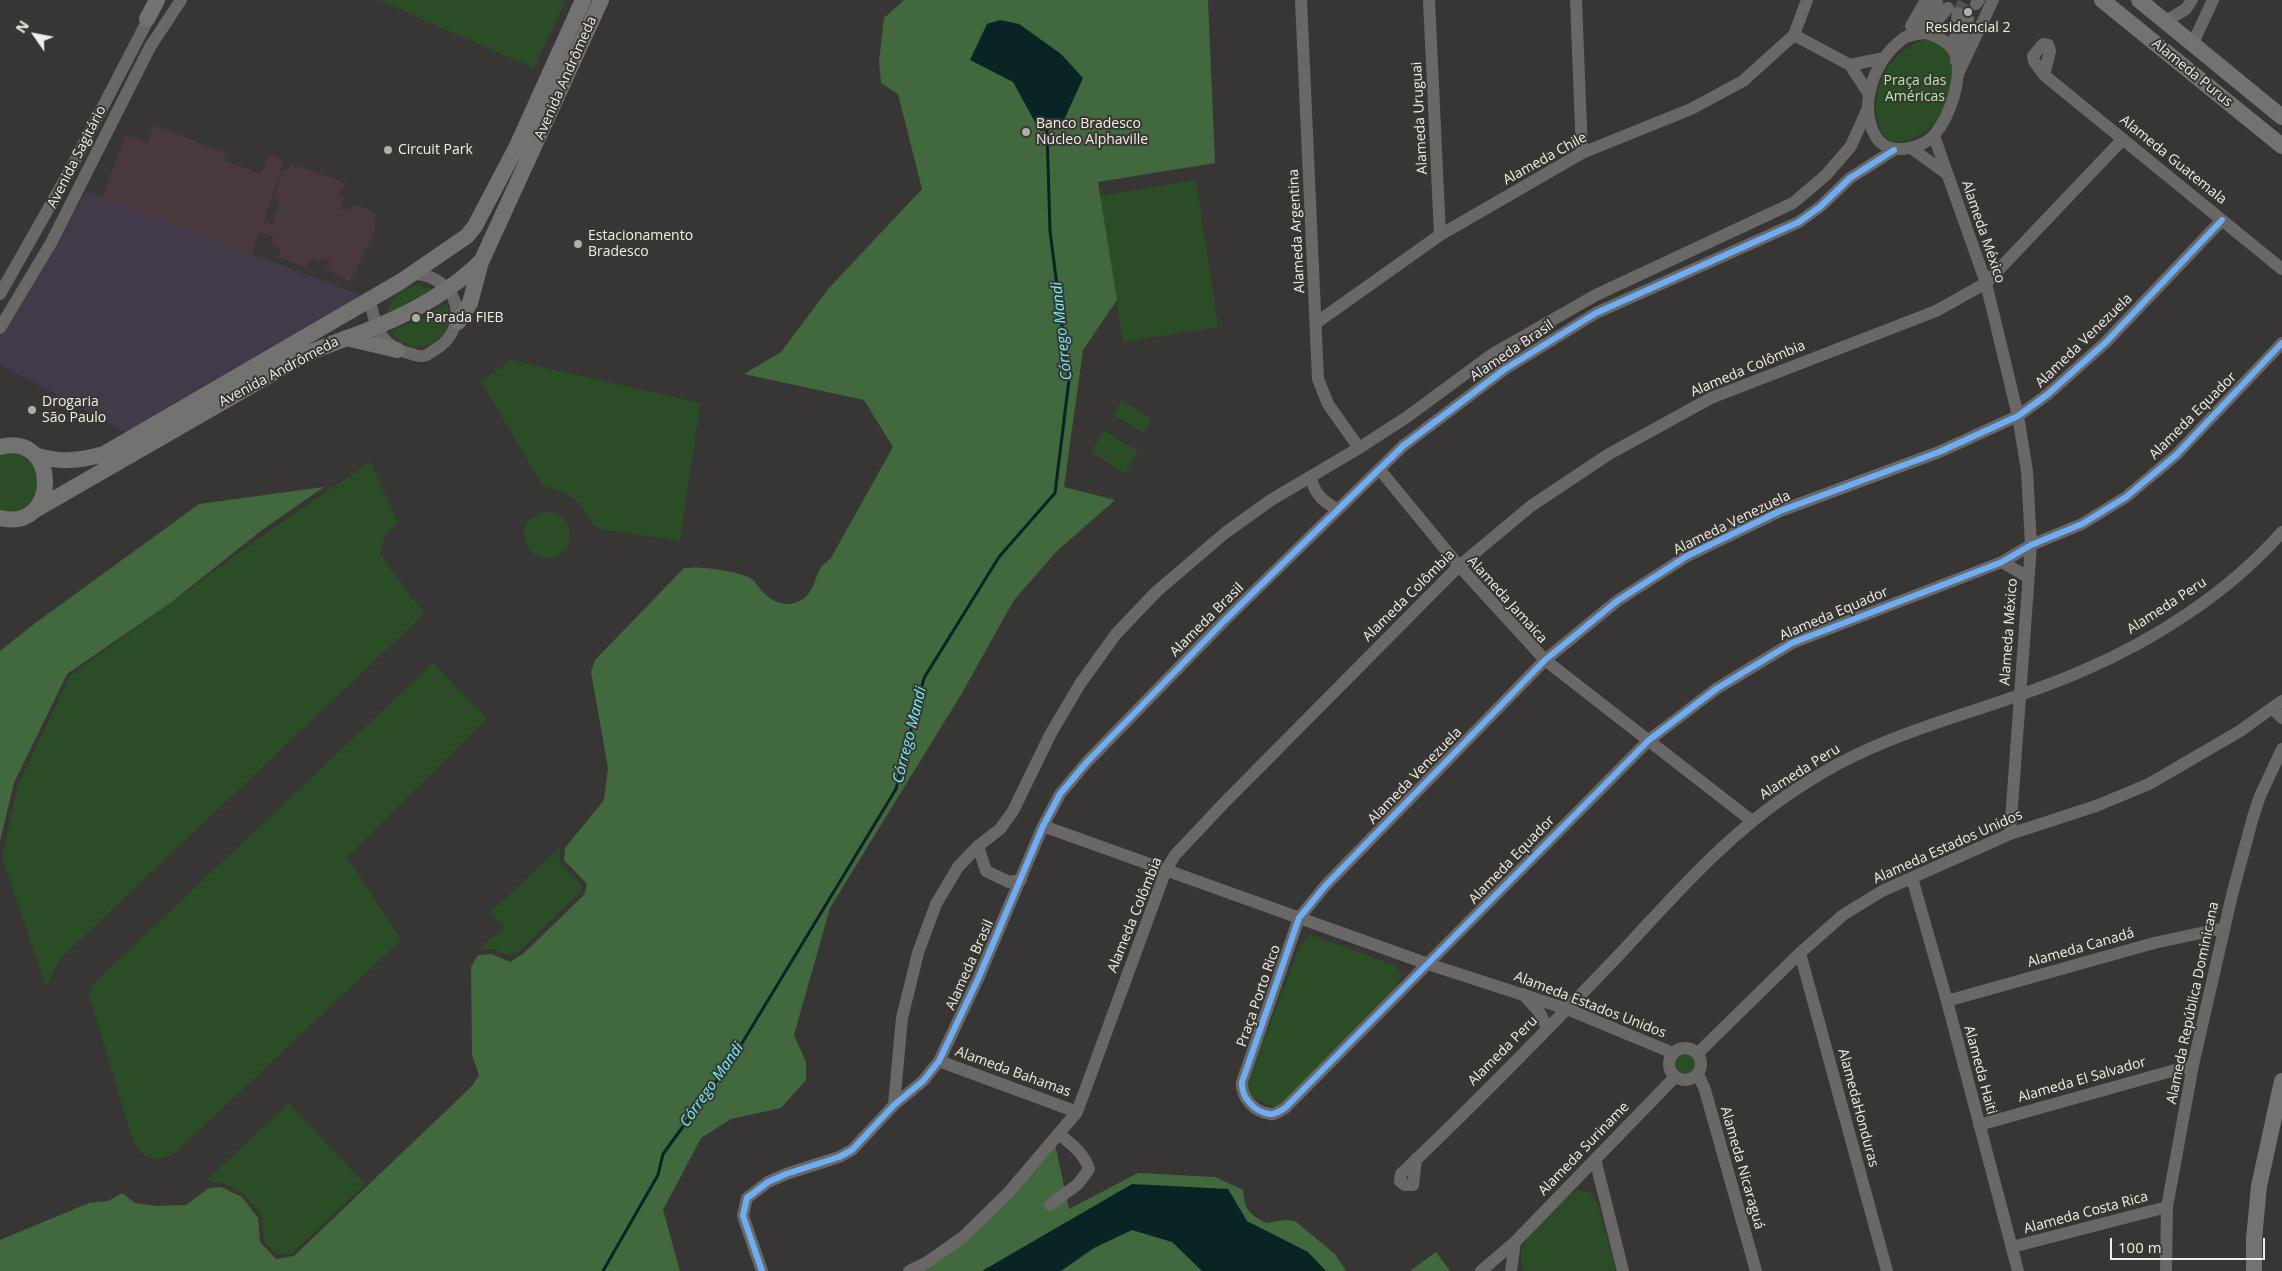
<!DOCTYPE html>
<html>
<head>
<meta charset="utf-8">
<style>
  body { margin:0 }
  #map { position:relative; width:2282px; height:1271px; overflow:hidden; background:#383634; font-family:"Open Sans",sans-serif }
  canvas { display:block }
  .north { position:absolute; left:10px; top:10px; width:50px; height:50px; -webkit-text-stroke:4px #3a3732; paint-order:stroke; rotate:303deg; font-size:14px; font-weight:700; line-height:20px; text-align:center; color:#efedea }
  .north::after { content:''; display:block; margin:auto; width:18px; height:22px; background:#efedea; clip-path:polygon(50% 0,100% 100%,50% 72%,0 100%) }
  .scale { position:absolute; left:2110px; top:1238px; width:155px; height:22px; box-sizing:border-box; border:2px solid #efedea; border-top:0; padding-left:6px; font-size:15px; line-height:18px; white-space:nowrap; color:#efedea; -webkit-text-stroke:4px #3a3732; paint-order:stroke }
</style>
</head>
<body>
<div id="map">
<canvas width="2282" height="1271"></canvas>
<div class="north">N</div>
<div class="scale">100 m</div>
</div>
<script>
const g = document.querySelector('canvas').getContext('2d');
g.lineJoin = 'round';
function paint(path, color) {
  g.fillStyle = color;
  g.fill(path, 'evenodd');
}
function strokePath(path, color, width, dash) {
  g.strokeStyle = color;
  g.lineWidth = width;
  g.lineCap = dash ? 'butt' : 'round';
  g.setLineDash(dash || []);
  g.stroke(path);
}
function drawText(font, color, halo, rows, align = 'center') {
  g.font = font + ' "Open Sans",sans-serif';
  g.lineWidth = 4;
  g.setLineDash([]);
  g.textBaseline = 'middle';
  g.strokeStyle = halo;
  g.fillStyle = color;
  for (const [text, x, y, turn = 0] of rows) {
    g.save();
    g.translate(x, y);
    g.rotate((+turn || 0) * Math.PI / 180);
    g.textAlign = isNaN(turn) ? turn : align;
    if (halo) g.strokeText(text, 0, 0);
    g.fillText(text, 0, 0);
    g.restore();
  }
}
paint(new Path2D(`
  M86,191L102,197L363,296L131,435L0,364V338Z`), '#423a49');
paint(new Path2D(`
  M154,125L226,153L223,160L261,174L269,153L284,161L264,221L272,225L280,200L274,198L283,169L289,170L291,164L346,183L337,196L345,195L341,209L348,212L353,205L366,208L376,215L373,235L350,282L325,268L331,260L324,258L320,263L312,259L305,267L278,257L281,249L271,245L274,238L260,232L251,254L102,197L126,135L147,143Z`), '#49393f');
paint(new Path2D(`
  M378,0H566L534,68Z
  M1930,38C1935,41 1943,44 1946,48C1950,53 1950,60 1951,66C1954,84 1949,105 1937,120C1924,136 1889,156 1879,126C1867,87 1891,48 1930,38Z
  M1196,180L1218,327L1123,342L1100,196Z
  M418,285L435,290L387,316C390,298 400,288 418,285Z
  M447,303C461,340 411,364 391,331L418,320Z
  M511,360L700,403L680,541L601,529C591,525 591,521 586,513C575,496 561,490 543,486L481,381Z
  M1122,400L1152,419L1144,433L1113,415Z
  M1103,430L1138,451L1125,474L1091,452Z
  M0,451L29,456L40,472L34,502L16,513L0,512Z
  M370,462L398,522L385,535L380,554L424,614L61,958L46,986L2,857L18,785L70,676L265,534Z
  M524 535a23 23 0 1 1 46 0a23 23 0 1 1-46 0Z
  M433,663L487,718L347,857L401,940L175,1153C154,1164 142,1159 132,1138L89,994L94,983Z
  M560,847L559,862L582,885L580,892L521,950L510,956L492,949L478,950L504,927L490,913Z
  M1310,935L1395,965L1402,976L1394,989L1280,1106L1273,1107L1249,1095L1247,1085L1300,945Z
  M1674 1064a11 11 0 1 1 22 0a11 11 0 1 1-22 0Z
  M289,1103L365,1184L292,1253L277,1254L264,1241L262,1216L244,1194L221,1182H211L207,1180Z
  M1577,1190L1590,1192L1598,1205L1616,1271H1523C1522,1265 1521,1257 1522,1251C1525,1231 1561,1201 1577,1190Z`), '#2b4d26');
paint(new Path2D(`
  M904,0H1208L1215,163L1098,182L1117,300L1083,350L1064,487L1115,500L1057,551L1014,600L962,693L830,908L794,1035L806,1062V1080L781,1108L731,1119L701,1138L663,1210L680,1271H0V1240L89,1203L108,1201L122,1193L135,1203L156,1206L186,1205L209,1188L221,1187L242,1197L258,1218L260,1242L276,1259L294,1256L472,1086L479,1075L472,1055L471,967L478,955L492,954L510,962L524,953L584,895L587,884L564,860L565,848L604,800L608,768L591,672L595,660L684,568C703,566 727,570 746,576C755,579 756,585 762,591C773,603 788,609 803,599C814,591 814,580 820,569C822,565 827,562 831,558L893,447L864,400L744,374L781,352L829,288L922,189L898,94L881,83L879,62L884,18Z
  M324,487L262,530L169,604L67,674L14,783L0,841V651L34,624L199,504Z
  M1055,1144L1069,1209L1138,1173L1215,1177L1243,1190C1245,1210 1248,1213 1266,1223L1286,1220L1295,1221L1335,1254L1346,1271H918Z
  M1436,1252L1450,1271H1410Z`), '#42683d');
paint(new Path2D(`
  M1000,20L1019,24L1061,54L1083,78L1060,129L1040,131L1013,82L970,60L987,24Z
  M1132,1184L1228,1189L1247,1221L1308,1252L1326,1271H1202L1172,1242L1132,1230L1094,1248L1061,1271H982Z`), '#082425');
strokePath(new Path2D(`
  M603,1271L658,1175L663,1154L733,1058L896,789L924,678L999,557L1055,493L1069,380L1050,231L1047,130`), '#082425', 3);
strokePath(new Path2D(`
  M1958,13L1965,0`), '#53514f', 12, [12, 6]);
strokePath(new Path2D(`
  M1301,0L1318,379L1328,404L1359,448
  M1429,0L1440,235
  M1576,0L1582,153
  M1976,4L1979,0
  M2166,21L2186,9L2192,0
  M1911,26L1926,0
  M1926,33C1936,36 1948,41 1954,51C1965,74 1950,116 1935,134C1923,149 1888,157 1876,137C1857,104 1875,59 1904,38C1910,34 1919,34 1926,33Z
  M1926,33L1948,8
  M1794,35L1850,65L1869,94
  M1910,36L1937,3
  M2193,43L2213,0
  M1954,44L1958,13
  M1956,61L1968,19
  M1850,65L1884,58
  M1958,74L1993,0
  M2044,75L2050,51L2048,45L2043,44L2033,56L2034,61L2044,75L2282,269
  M1934,136L1986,283L2018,416L2027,471L2031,545L2010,834
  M1911,148L1947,174
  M2222,220L2105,343L2048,394L2018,416L1939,452L1780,511L1687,556L1617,601L1545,660L1326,885L1299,918L1242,1082C1241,1097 1254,1112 1270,1114C1275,1115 1280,1111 1285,1108L1649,740L1716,689L1792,643L2002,562L2031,545L2082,524L2126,497L2176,455L2282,343
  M0,294L68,174L152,12
  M369,298C373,311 374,326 383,337C389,346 397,350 408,353C412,354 419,357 423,356C427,356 433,351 436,349C459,335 465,303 443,285C433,277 425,274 412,274
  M1316,323L1440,235L1582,153L1691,109L1743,81L1794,35L1807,0
  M0,328L51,243L150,47L181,0
  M1380,470L1459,566L1545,660L1752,821
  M1311,477C1314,493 1322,501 1337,509
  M2002,562L2028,577
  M2272,708L2282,718
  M1043,826L1428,964L1567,1009L1673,1053
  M978,846L986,871L1009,882L1021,880
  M1912,878L1947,1001L2018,1271
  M1800,953L1887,1271
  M1523,994L1540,1013L1547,1028
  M1947,1001L2154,943L2224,928
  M1669 1064a16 16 0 1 1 32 0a16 16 0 1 1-32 0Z
  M1698,1053L1800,953L1843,915L1882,891L2010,834L2096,806L2149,784L2240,731L2282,701
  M939,1061L1077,1112
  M1698,1074L1705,1090L1756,1271
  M894,1105L902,1018L918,953L936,904L958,867L978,846L1000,829L1013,811L1051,733L1080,684L1116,634L1156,592L1225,533L1271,500L1359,448L1407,417L1491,355L1596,295L1793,203L1826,175L1851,146L1868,108
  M1979,1125L2193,1065
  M1416,1159L1413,1185H1405L1400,1181L1401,1174C1475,1104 1547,1030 1617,957C1673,897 1726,835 1795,790C1809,781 1823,772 1838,764C1915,723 2003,706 2082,671C2155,640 2229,592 2282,532
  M1595,1159L1623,1271
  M1050,1205L1078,1184L1089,1169C1084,1153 1071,1144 1059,1134
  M2012,1247L2167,1207
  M762,1271L743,1216L747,1198L768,1182L786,1174L839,1157L852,1150L894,1105L923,1081L939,1061L978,979L1043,826L1060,794L1087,762L1224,621L1403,446L1505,369L1596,313L1799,222L1821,206L1850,178L1894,150
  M909,1271L929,1261L963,1237L1009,1192L1077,1112L1166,870L1175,855L1225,802L1459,566L1531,506L1609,454L1711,398L1936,311L1986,283L2123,139
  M1481,1271L1515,1242L1675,1077
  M1511,1271L1515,1242
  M2166,1271L2167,1207L2193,1065L2232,895L2253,817L2260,796L2282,749`), '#696867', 12);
strokePath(new Path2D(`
  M2102,0L2282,146
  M2139,0L2282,117
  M147,19L157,0
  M458,322L470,303L481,262
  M346,338L397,350
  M0,447C60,431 60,533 0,518
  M35,455C60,463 79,461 104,454L400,282L467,236L475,226L516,148L583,0
  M35,510L299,358C325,345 352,337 378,326C415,311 455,288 482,260L601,0
  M2254,1271V1239L2259,1186L2282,1081`), '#727270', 16);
strokePath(new Path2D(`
  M2222,220L2105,343L2048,394L2018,416L1939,452L1780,511L1687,556L1617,601L1545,660L1326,885L1299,918L1242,1082C1241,1097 1254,1112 1270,1114C1275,1115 1280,1111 1285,1108L1649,740L1716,689L1792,643L2002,562L2031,545L2082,524L2126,497L2176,455L2282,343
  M762,1271L743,1216L747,1198L768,1182L786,1174L839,1157L852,1150L894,1105L923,1081L939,1061L978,979L1043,826L1060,794L1087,762L1224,621L1403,446L1505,369L1596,313L1799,222L1821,206L1850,178L1894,150`), '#6dadf4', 6);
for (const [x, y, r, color] of [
  [1968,12,5,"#afadaa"],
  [1026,132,5,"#afadaa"],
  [388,150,5,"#afadaa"],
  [578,244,5,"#afadaa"],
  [416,318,5,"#afadaa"],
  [32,410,5,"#afadaa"]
]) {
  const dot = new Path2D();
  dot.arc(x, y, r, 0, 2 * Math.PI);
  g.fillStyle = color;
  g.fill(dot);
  strokePath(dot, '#3a3732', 2);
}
drawText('14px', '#efedea', '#3a3732', [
  ["Residencial 2",1968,28,"center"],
  ["Banco Bradesco",1036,124],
  ["Núcleo Alphaville",1036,140],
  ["Circuit Park",398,150],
  ["Estacionamento",588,236],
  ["Bradesco",588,252],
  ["Parada FIEB",426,318],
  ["Drogaria",42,402],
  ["São Paulo",42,418]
], 'left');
drawText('14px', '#efedea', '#3a3732', [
  ["Alameda Purus",2192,73,39],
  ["Avenida Andrômeda",566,78,-66],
  ["Alameda Uruguai",1420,118,-93],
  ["Avenida Sagitário",77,157,-63],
  ["Alameda Chile",1545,159,-29],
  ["Alameda Guatemala",2173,160,39],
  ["Alameda Argentina",1297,231,-93],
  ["Alameda México",1983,232,71],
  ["Alameda Venezuela",2084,341,-44],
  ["Alameda Brasil",1512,351,-34],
  ["Alameda Colômbia",1748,369,-23],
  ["Avenida Andrômeda",279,372,-28],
  ["Alameda Equador",2193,416,-45],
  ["Alameda Venezuela",1732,523,-26],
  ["Alameda Colômbia",1409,596,-45],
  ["Alameda Jamaica",1507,600,48],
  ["Alameda Peru",2167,606,-33],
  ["Alameda Equador",1834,614,-23],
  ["Alameda Brasil",1207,620,-45],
  ["Alameda México",2009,632,-86],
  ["Alameda Peru",1800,772,-32],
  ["Alameda Venezuela",1415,776,-46],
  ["Alameda Estados Unidos",1948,847,-24],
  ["Alameda Equador",1512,860,-46],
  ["Alameda Colômbia",1135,915,-68],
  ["Alameda Canadá",2081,948,-16],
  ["Alameda Brasil",970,965,-66],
  ["Praça Porto Rico",1259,996,-71],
  ["Alameda República Dominicana",2193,1003,-78],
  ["Alameda Estados Unidos",1590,1005,21],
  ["Alameda Peru",1503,1051,-45],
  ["Alameda Haiti",1980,1070,75],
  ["Alameda Bahamas",1013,1072,20],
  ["Alameda El Salvador",2082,1080,-16],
  ["AlamedaHonduras",1858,1108,75],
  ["Alameda Suriname",1584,1149,-46],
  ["Alameda Nicaraguá",1742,1168,74],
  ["Alameda Costa Rica",2086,1213,-15]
]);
drawText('14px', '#aceea3', '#3a3732', [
  ["Praça das",1915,81],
  ["Américas",1915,97]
]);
drawText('italic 15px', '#68f4fa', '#3a3732', [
  ["Córrego Mandi",1062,331,-96],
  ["Córrego Mandi",910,735,-76],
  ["Córrego Mandi",712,1085,-55]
]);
</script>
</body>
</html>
